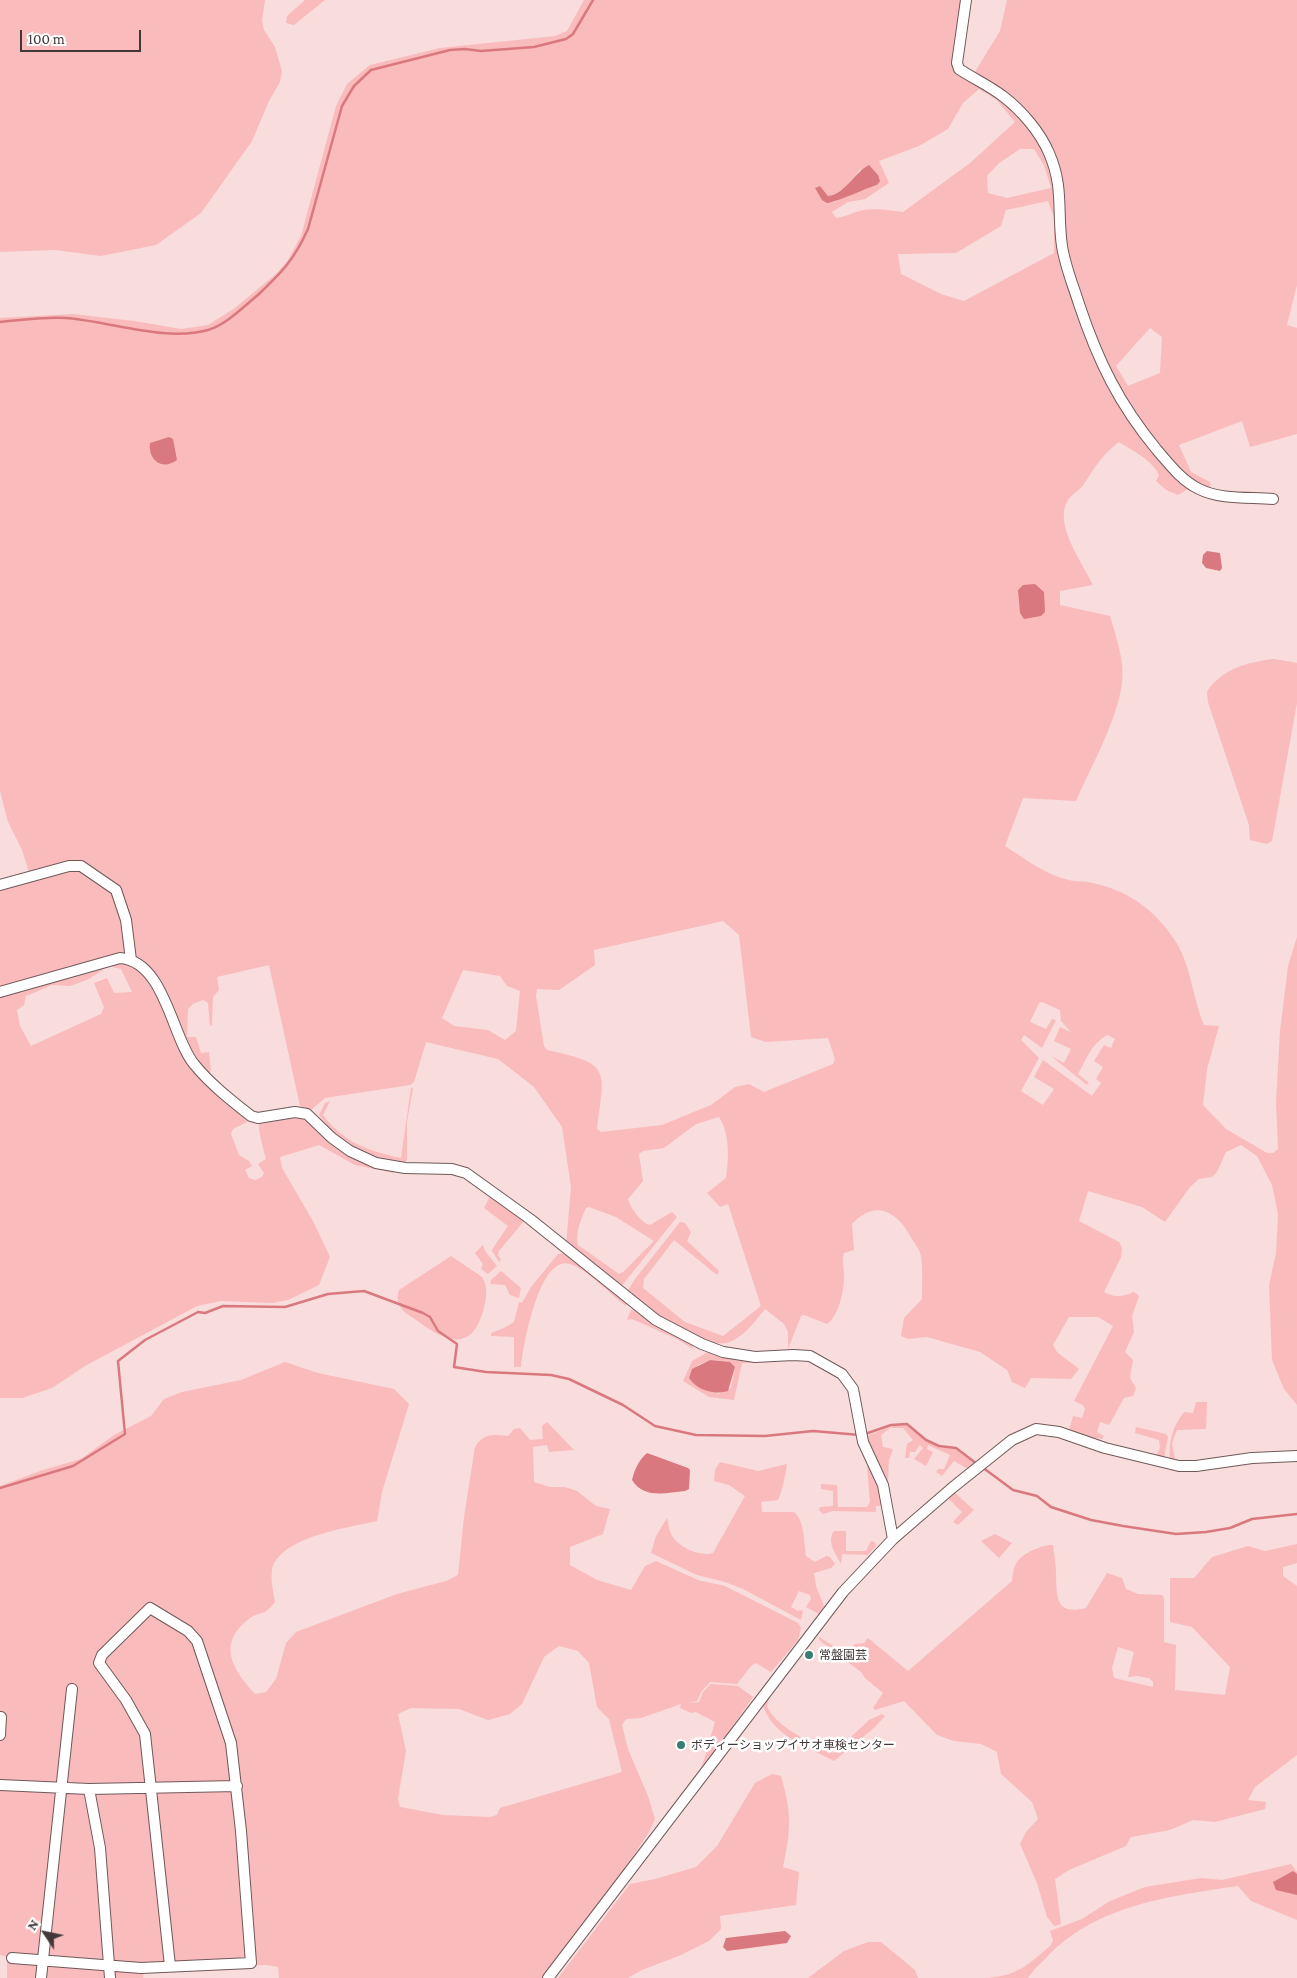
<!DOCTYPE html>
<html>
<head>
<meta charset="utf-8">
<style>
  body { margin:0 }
  #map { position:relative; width:1297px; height:1978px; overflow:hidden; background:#f9dcdc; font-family:"Crimson Pro",serif }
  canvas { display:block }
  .north { position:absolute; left:20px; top:1908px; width:50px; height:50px; -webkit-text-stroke:4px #fff; paint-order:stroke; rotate:304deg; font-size:14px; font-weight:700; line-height:20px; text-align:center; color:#433838 }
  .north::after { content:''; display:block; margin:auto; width:18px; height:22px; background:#433838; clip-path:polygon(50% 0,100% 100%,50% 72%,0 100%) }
  .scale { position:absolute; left:20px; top:30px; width:121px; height:22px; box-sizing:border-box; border:2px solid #433838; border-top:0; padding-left:6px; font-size:15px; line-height:18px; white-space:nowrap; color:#433838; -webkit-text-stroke:4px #fff; paint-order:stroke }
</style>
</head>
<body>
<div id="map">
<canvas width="1297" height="1978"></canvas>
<div class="north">N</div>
<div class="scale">100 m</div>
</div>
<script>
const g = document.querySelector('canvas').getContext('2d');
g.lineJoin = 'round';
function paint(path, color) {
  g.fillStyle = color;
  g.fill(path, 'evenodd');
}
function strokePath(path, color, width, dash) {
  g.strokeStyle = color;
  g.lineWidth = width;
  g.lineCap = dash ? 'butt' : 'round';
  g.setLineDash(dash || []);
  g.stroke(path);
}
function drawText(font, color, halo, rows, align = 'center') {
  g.font = font + ' "Crimson Pro","Noto Sans JP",serif';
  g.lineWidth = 5;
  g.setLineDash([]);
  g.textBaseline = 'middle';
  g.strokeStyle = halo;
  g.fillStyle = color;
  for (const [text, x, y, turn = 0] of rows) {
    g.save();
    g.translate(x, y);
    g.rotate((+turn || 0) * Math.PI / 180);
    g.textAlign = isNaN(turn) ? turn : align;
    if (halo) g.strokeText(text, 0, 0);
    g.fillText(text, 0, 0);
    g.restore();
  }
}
paint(new Path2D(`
  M0,0H265L262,21L264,30L275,47L282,71L280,82L269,101L252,141L201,213L156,245L101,256L55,250L0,252Z
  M305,0H325L294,25L286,23L287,16Z
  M584,0H962L952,63L970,80L1000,31L1007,0H1297V285L1287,325L1297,328V434L1250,447L1242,421L1179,445L1191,472L1210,482L1211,491L1188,489L1178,495L1166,490L1156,481L1159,475C1151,459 1133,451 1119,442C1101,456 1096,466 1084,484C1080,490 1072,494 1068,500C1053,524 1082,562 1093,585L1060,591V605L1110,616C1116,637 1125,661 1122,683C1116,724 1092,764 1076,801L1023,798L1005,846C1025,859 1046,875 1069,880C1075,882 1082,881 1088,882C1126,889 1155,909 1176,942C1191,966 1193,999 1204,1025L1219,1026L1207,1069L1203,1105L1226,1129L1267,1153H1273L1278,1149L1276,1102L1280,1031L1288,966L1297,937V1405L1284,1389L1272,1360L1269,1285L1276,1253L1278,1214L1272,1185L1257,1156L1241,1145L1226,1152L1217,1172L1212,1177L1199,1179L1190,1187L1165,1222L1142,1207L1088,1191L1079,1221L1119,1242L1122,1248L1121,1257L1104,1292C1116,1298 1122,1297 1134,1292L1139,1296L1132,1316L1134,1332L1125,1352L1133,1360L1130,1378L1136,1388L1133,1396L1124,1398L1109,1425L1100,1422L1097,1432L1104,1436L1102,1439L1096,1438L1093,1440L1069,1431L1073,1416L1082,1418L1085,1409L1083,1405L1074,1401L1113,1326L1098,1317H1069L1053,1345L1057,1352L1079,1369L1071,1379L1031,1378L1025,1388L1012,1382L1007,1370L980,1352L927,1337L908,1339L901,1336L904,1318L922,1299C922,1285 923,1269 921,1256C920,1250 915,1244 912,1239C898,1212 876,1198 852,1224L854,1250L844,1253C841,1262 845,1271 844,1281C843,1294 838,1317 827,1324L804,1315L801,1316L788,1349V1332L784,1324L765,1309C756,1320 745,1335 732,1341C704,1354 648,1309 627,1292L635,1279L680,1222L685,1223L691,1232L687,1241L719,1271L717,1275L674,1240L644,1279L643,1288L685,1322L723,1336L761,1306L728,1204L720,1207L707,1193L726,1178C729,1159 730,1134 719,1117L696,1124L664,1148L643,1151L639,1154L643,1181L628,1199C630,1207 641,1223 650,1225L672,1212L677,1217L620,1288L566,1245L571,1187L562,1127L534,1087L498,1059L426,1042L414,1082L410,1085L325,1098L311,1110L300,1106L269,965L217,977L219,990L213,997L212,1025L210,1026L208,1003L203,1000L193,1004L188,1009L187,1037H196L201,1053L209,1052L211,1071L208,1073L246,1118L247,1122L233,1129L231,1134L239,1155L249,1161L252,1166L245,1170L249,1178L255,1180L262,1177L264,1173L258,1164L266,1159C264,1151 258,1130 259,1124L287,1116L304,1117L322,1133L394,1173L355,1165L319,1145L280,1157L282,1168L313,1221L330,1257L319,1285L288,1300L272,1303L221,1301L197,1306L85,1366L52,1388L22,1398H0V880L29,872L22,850L8,822L0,791V318L73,314L134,321L181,329L208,325L235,308L277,273L288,260L301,236L336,106L347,84L370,65L440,48L555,36L567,31ZM979,89L997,100L1015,122L970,163L903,212C889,210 877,208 863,210C853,212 846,217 836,218L832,212L848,202L865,199L889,183L879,161L919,146L948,129L963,103ZM1020,149H1034L1044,165L1051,188L1007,198L988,193L987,176L999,163ZM860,169L877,185L844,196L834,202L816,188L820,186L828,196C840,195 853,179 860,169ZM1048,201L1054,218V253L964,301L941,294L901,274L898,254L956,253L1001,226L1006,210ZM1150,328L1162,337L1160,373L1128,386L1116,366ZM723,921L739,935L751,1037L766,1042L828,1038L835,1059L833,1064L764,1092L749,1084L735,1087L711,1105L662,1125L601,1132L597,1129C605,1068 611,1064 547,1050L544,1046L536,996L537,989L559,990L595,965L594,950ZM109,966L121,969L132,992L114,993L107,978L94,983L104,1007L101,1014L31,1046L20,1026L17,1010L24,1005L26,996L52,985L70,986L87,980ZM463,970L500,976L507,986L520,991L516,1031L505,1040L488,1030L454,1026L442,1018ZM1042,1002L1060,1010L1061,1021L1071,1032L1060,1027L1054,1041L1071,1049L1064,1063L1051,1056L1087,1085L1089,1083L1078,1074C1086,1060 1093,1041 1108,1035L1115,1039L1111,1048L1104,1045L1094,1061L1103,1067L1096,1079L1101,1083L1092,1096L1043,1060L1034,1077L1054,1089L1043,1105L1021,1091L1039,1058L1021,1040L1024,1035L1042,1048L1056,1020L1052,1019L1046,1029L1030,1022L1039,1003ZM589,1207L616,1217L654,1241L623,1272L619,1274L578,1245C575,1232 581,1220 586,1208Z
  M1274,659L1297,663V703L1272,841L1267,844L1250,840L1249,825L1208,702L1207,692C1221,669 1248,662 1274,659Z
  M411,1088H413L407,1122V1160L404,1164C370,1158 340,1145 319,1115L325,1103L330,1101L323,1115C343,1142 368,1151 401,1158Z
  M490,1196L524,1221L499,1251L498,1255L501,1260L499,1262L492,1251L493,1248L508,1226L484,1208Z
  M483,1245L485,1251L497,1266L488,1274L481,1269L483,1264L475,1253Z
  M565,1253L626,1302V1306C611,1295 588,1270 570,1264C539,1254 523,1347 521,1367H514V1337L491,1336V1333L504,1328L514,1322L519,1302L522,1303L531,1287L558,1254Z
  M451,1256L482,1277C489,1287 486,1300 483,1311C472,1351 447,1343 419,1322C414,1318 405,1314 401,1308C397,1302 397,1297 399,1290Z
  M501,1271L521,1288L519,1298L510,1295L505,1285L490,1284L491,1280Z
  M631,1310H634L692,1344L693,1349L677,1339L632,1319L627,1320Z
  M708,1352L759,1363H742L734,1400L709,1397L683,1381L692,1361ZM710,1360L729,1362L735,1367L731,1388L718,1394L697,1365Z
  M285,1362L318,1373L394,1389L409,1404L382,1492L377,1521C347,1528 291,1535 274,1563C269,1573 273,1591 275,1602C262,1618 262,1610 250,1618C216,1643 232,1669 255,1694L266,1692L276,1679L286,1643L296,1632L397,1594L446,1581L458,1575L464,1517L475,1447C482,1434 494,1434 508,1436L514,1429L520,1428L530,1440L543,1439L542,1426L547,1422L574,1450L549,1452L547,1445L533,1447L534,1482L550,1487H565L577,1491L596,1506L610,1509L603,1534L570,1547V1565L597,1580L631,1590L645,1566L656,1561L698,1580L725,1586L798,1623L801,1628L798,1640L771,1672L756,1663L752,1665L737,1684L710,1682L701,1692L697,1701L687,1703L699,1702L703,1692L711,1684L738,1686L753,1697L703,1769L701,1768C707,1753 710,1738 715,1722L696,1712L691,1713L680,1708L681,1704L641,1718L626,1719L622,1725L628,1749L648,1796L655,1819L649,1832L617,1880L542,1978H279L278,1967L266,1965L144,1970L143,1978H7V1957L0,1955V1486L43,1470L81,1459L114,1435L151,1416L164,1399L182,1392L241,1380ZM559,1646L578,1651L589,1663L597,1707L609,1719L622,1772L500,1808L497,1815L490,1817L443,1815L400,1807L398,1799L406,1751L398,1714L411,1708L459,1709L488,1720L510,1714L522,1704L544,1657Z
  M1196,1402H1207L1206,1429L1177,1430L1172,1443L1175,1459L1172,1460L1170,1459C1168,1442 1173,1426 1184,1412L1193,1413Z
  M899,1424L912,1427L926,1441L938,1447L955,1449L975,1464L968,1469L954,1461L942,1476L936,1472L938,1469H944L950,1455L928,1445L927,1449L933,1452L926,1466L914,1459L923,1448L920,1445L915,1452H910L909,1458H905L907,1444L913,1440L903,1428H890L881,1435L883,1447L893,1449L889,1460L888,1482H886L872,1455L866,1436Z
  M1136,1427L1166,1434L1168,1437L1164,1458L1156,1456L1160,1448L1159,1440L1135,1433Z
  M720,1462L758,1471L787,1464C786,1473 782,1492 778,1500L761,1502L762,1512H794C805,1521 804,1544 806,1556L815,1562L826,1556L830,1557L835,1564L831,1568L814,1573L816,1586L824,1606L819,1614L806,1607L811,1599L810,1595L799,1591L791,1607L798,1611L800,1610L803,1611L801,1620L743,1589L725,1582L697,1575L651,1553L656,1536L667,1518C669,1524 668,1530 673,1537C680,1548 701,1557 713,1553L745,1496L729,1485L714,1481L715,1470Z
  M867,1466L870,1467C876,1479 880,1491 882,1506H876V1512L833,1511L823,1514L819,1510L820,1507L833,1506V1491L821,1489V1484L837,1485L838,1507H867L870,1502Z
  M954,1492L974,1510L958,1525L953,1522L962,1512L948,1498Z
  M834,1531H846V1551H866L871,1541L875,1542L876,1546L868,1555L842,1554L841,1564C836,1554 826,1542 834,1531Z
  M995,1534L1012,1543L999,1558L981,1541Z
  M1297,1544V1563L1283,1567V1576L1297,1586V1755L1255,1787L1248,1800L1266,1802L1265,1809L1215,1822L1193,1820L1170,1830L1131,1837L1126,1846L1069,1870L1055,1879L1061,1924L1054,1926L1047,1917L1037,1883L1020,1844L1026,1832L1038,1819L1032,1802L1001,1774L997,1752L981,1744L954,1741L937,1735L904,1701L875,1710L873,1708L883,1693L865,1678L861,1672L819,1640V1637L846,1654L855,1644L864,1643L868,1638L908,1671L1012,1581C1013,1574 1013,1568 1017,1562C1023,1553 1043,1544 1053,1545C1054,1554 1056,1564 1056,1573C1057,1596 1054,1616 1086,1608L1107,1573L1122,1578L1126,1589L1138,1594L1162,1595L1164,1598V1642L1176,1645L1175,1690L1225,1695L1230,1667L1192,1627L1170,1622V1578H1194L1212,1557L1248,1546L1265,1551ZM1118,1647L1134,1652L1128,1677L1137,1676L1149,1678L1153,1682V1687L1114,1678L1112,1668Z
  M771,1691L767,1707C779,1730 812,1742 834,1753L869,1720L882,1714L885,1716L875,1727L834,1761C806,1746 772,1736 762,1703Z
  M772,1774L781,1776C792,1814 791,1829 783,1867L799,1872L796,1905L720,1916L721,1929L709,1941L681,1955L642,1970L628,1978H558L630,1884L655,1879L696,1867L717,1846L755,1783Z
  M1291,1864L1297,1872V1920L1251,1901L1238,1886C1170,1896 1095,1905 1046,1958C1040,1964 1033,1970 1028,1978H984C1016,1977 1028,1965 1051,1945L1053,1940L1050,1931L1082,1919L1110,1901L1145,1887L1201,1878L1222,1880Z
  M868,1942H881L915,1970L918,1978H808L844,1951Z`), '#fabbbc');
paint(new Path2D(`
  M869,165L878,175L880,181L877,185C864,189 837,202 827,203L822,200L815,188L820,186L828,196C844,195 855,172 869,165Z
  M169,437L173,439L177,460C162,471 148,460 150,443Z
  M1207,551L1220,553L1222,568L1220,571L1206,568L1202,563L1203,555Z
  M1035,584L1044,592L1045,612L1041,616L1024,619L1020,613L1018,590L1023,585Z
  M710,1360L730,1362L735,1367L728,1391C715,1395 698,1391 689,1378L692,1369Z
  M647,1453L688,1468L690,1470L689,1489L685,1491C665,1493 644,1499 632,1480C635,1469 638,1461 647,1453Z
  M1293,1871L1297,1874V1895L1276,1890L1273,1882Z
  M785,1931L791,1936L787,1943L727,1951L723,1947L726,1938Z`), '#d9797f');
strokePath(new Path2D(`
  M0,322C21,320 43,317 65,318C110,321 165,342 208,330C227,324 243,307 258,295C282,272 294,260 308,229L342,106L354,86L371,70L450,50L465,49L481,51L534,47L566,39L573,34L593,0
  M865,1434L891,1425L907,1424L926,1440L939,1446L956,1448L977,1464
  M982,1467L1013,1490L1037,1496L1051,1507L1091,1520L1123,1526L1176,1534L1206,1532L1230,1528L1252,1519L1297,1514
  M0,1488L73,1466L125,1434L118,1361L145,1340L198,1312L205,1313L223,1306L285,1307L328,1294L364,1291L423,1313L430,1317L438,1331L457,1344L454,1367L486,1372L551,1375L569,1379L623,1405L655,1426L696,1435L765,1436L813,1431L860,1435`), '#d9797f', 2.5);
const minor = new Path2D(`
  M966,0L957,63L959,69C974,79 990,86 1004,97C1022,111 1040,132 1049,153C1064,187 1057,212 1062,246C1065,266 1073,285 1079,304C1098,361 1119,404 1157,450C1170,465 1181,480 1199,489C1221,500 1249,497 1273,499
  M0,885L69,866H81L116,890L126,920L131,960
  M0,992L120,958C165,961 172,1038 194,1064C209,1083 232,1101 251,1116L258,1118L295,1112L307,1114L332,1138L350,1151L376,1163L405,1168L452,1169L466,1173L530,1219L656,1320L702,1344L723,1352L755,1357L793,1355L810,1356L842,1374L853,1389L863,1442L883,1485L893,1539
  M0,1735L1,1717
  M0,1785L89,1789L237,1786
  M89,1789L100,1848L110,1978
  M12,1958L141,1968L251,1963L241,1831L231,1743L197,1641L188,1631L150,1608L102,1655L99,1663L126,1700L145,1734L170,1966
  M41,1978L72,1689
  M548,1978L843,1592L893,1539L952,1488L1012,1440L1036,1429L1059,1432L1105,1448L1179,1466H1196L1252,1458L1297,1456`);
strokePath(minor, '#705859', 12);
strokePath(minor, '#fff', 10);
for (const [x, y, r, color] of [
  [809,1655,5,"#3a7e72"],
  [681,1745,5,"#3a7e72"]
]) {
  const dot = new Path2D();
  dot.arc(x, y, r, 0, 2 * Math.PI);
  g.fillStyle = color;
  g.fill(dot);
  strokePath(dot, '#fff', 2);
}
drawText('12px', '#433838', '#fff', [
  ["常盤園芸",819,1655],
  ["ボディーショップイサオ車検センター",691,1745]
], 'left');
</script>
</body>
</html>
